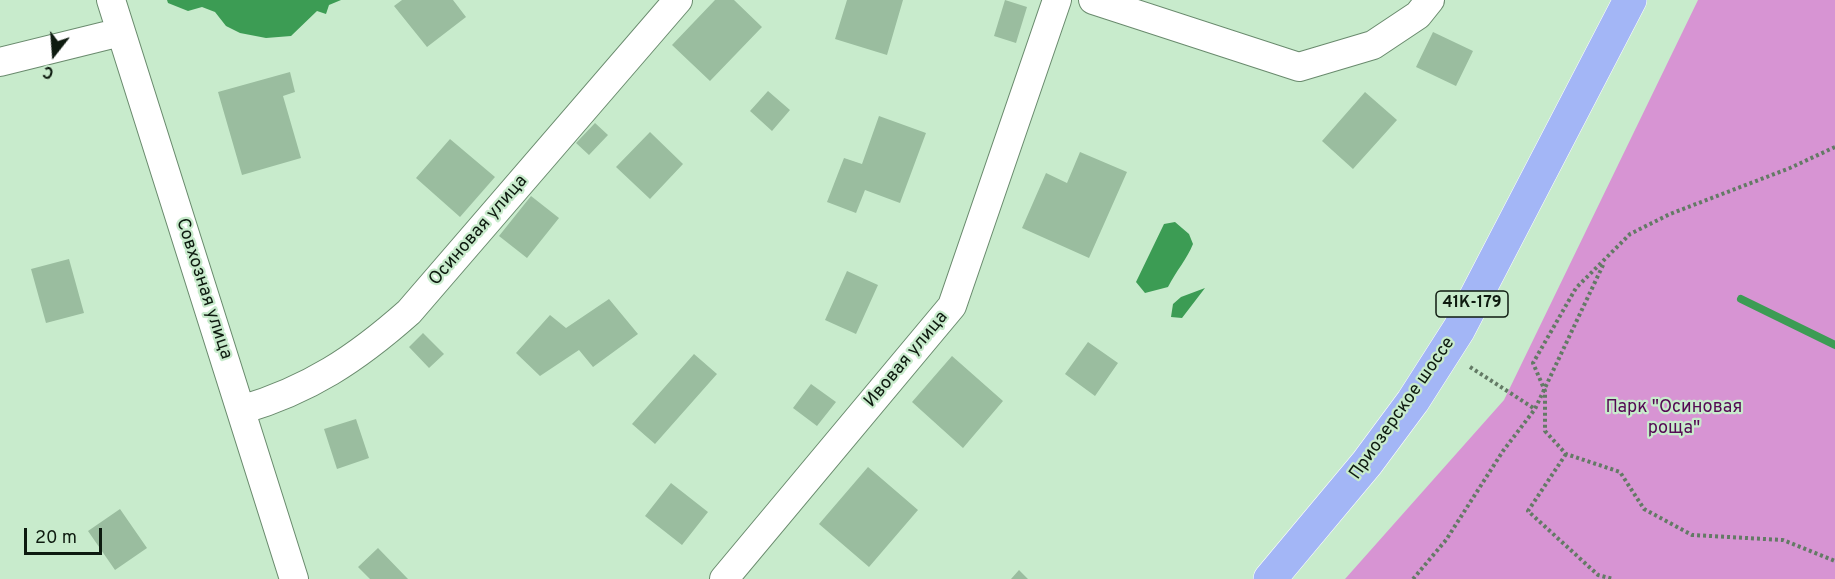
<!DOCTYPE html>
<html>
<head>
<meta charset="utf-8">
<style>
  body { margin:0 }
  #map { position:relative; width:1835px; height:579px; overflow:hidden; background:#c8ebcc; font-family:Overpass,sans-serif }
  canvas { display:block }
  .north { position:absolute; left:24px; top:24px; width:60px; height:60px; -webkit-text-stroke:4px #c8ebcc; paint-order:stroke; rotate:197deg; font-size:16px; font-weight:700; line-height:24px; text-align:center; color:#0e1b10 }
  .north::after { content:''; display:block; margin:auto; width:21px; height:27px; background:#0e1b10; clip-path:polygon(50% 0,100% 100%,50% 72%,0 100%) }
  .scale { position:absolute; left:24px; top:528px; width:78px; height:27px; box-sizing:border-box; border:3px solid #0e1b10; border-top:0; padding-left:8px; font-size:18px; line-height:21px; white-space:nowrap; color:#0e1b10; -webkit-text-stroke:4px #c8ebcc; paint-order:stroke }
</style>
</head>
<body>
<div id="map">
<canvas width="1835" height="579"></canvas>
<div class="north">С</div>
<div class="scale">20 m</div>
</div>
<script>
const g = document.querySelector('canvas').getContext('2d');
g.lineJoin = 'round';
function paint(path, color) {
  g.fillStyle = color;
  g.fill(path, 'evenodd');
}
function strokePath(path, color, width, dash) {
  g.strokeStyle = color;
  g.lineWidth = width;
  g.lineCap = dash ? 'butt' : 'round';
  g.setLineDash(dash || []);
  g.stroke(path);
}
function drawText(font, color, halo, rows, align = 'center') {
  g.font = font + ' Overpass,sans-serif';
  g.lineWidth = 4.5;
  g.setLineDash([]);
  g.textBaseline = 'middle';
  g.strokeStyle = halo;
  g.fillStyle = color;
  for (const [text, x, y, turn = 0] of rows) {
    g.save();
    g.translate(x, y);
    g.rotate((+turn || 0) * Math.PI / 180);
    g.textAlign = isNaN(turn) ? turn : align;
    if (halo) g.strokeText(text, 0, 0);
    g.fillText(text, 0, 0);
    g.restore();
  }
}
paint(new Path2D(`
  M1698,0H1835V579H1345L1504,400Z`), '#d794d3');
paint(new Path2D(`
  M167,0H341L329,5L326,14L317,11L291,36L266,38L240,33L226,26L215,12L202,7L188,11L168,3Z
  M1175,222L1189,234L1193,244C1187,259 1176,271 1168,287L1145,293L1136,282L1164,224Z
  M1205,288L1182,318L1171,317L1173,304L1181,297Z`), '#3c9c54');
strokePath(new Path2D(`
  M1741,299L1835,345`), '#3c9c54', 8);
paint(new Path2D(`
  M402,0H453L466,17L427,47L394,6Z
  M715,0H734L762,27L710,81L672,45Z
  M847,0H903L887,55L835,39Z
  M1005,0L1027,7L1016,43L994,36Z
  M1433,32L1473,51L1456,86L1416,67Z
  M290,72L295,92L283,96L301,158L242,175L218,92Z
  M768,91L790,110L772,131L750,111Z
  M1365,92L1397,120L1353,169L1322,141Z
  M879,116L926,133L900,203L865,190L856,213L827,202L844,158L862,164Z
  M595,123L608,135L589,155L576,143Z
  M650,132L683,164L650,199L616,167Z
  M450,139L495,177L460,217L416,178Z
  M1080,152L1127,172L1089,258L1022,228L1046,173L1067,183Z
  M531,196L559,218L527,258L499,236Z
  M69,259L84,313L46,323L31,269Z
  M847,271L878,285L856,334L825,320Z
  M609,299L638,334L593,367L579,350L540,376L516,353L550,315L566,328Z
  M423,333L444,354L429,368L409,347Z
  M1088,342L1118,363L1095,396L1065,374Z
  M694,354L717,374L655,444L632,424Z
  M952,356L1003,401L963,448L912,402Z
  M811,384L836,402L817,426L793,408Z
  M356,419L369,458L337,469L324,429Z
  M868,467L918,510L869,567L819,524Z
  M671,483L708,512L682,545L645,516Z
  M120,509L147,548L115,570L88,531Z
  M378,548L408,579H370L358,567Z
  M1019,570L1028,579H1011Z`), '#9abd9f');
const minor = new Path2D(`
  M111,0L294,579
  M1093,0L1299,67L1373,45L1418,15L1430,0
  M0,62L121,32
  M241,410C309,390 356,359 409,312L678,0
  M724,579L952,306L1057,0`);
const major = new Path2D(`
  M1270,579L1367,463L1413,401L1459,329L1630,0`);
strokePath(minor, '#698a6d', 30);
strokePath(major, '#fff', 34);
strokePath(new Path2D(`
  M1835,147L1790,168L1670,214L1630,234L1576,288L1533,363L1545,391V431L1566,454L1620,472L1644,509L1692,535L1783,540L1835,561
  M1470,367L1535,409
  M1566,454L1528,511L1598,575L1613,579
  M1413,579L1446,540L1503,451L1535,409L1604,263`), '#637a65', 4, [3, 3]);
strokePath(minor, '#fff', 28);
strokePath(major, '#a3b6f6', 33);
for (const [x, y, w] of [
  [1472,304,72]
]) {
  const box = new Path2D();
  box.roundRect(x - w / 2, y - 13, w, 26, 4.5);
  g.fillStyle = '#c8ebcc';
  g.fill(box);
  strokePath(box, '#0e1b10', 1.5);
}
drawText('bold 16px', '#0e1b10', null, [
  ["41К-179",1472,304]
]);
drawText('18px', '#0e1b10', '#c8ebcc', [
  ["Осиновая улица",479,231,-49],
  ["Совхозная улица",203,289,72],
  ["Ивовая улица",907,360,-50],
  ["Приозерское шоссе",1403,409,-55]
]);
drawText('18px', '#550a54', '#c8ebcc', [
  ["Парк \"Осиновая",1674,408],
  ["роща\"",1674,429]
]);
</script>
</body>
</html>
